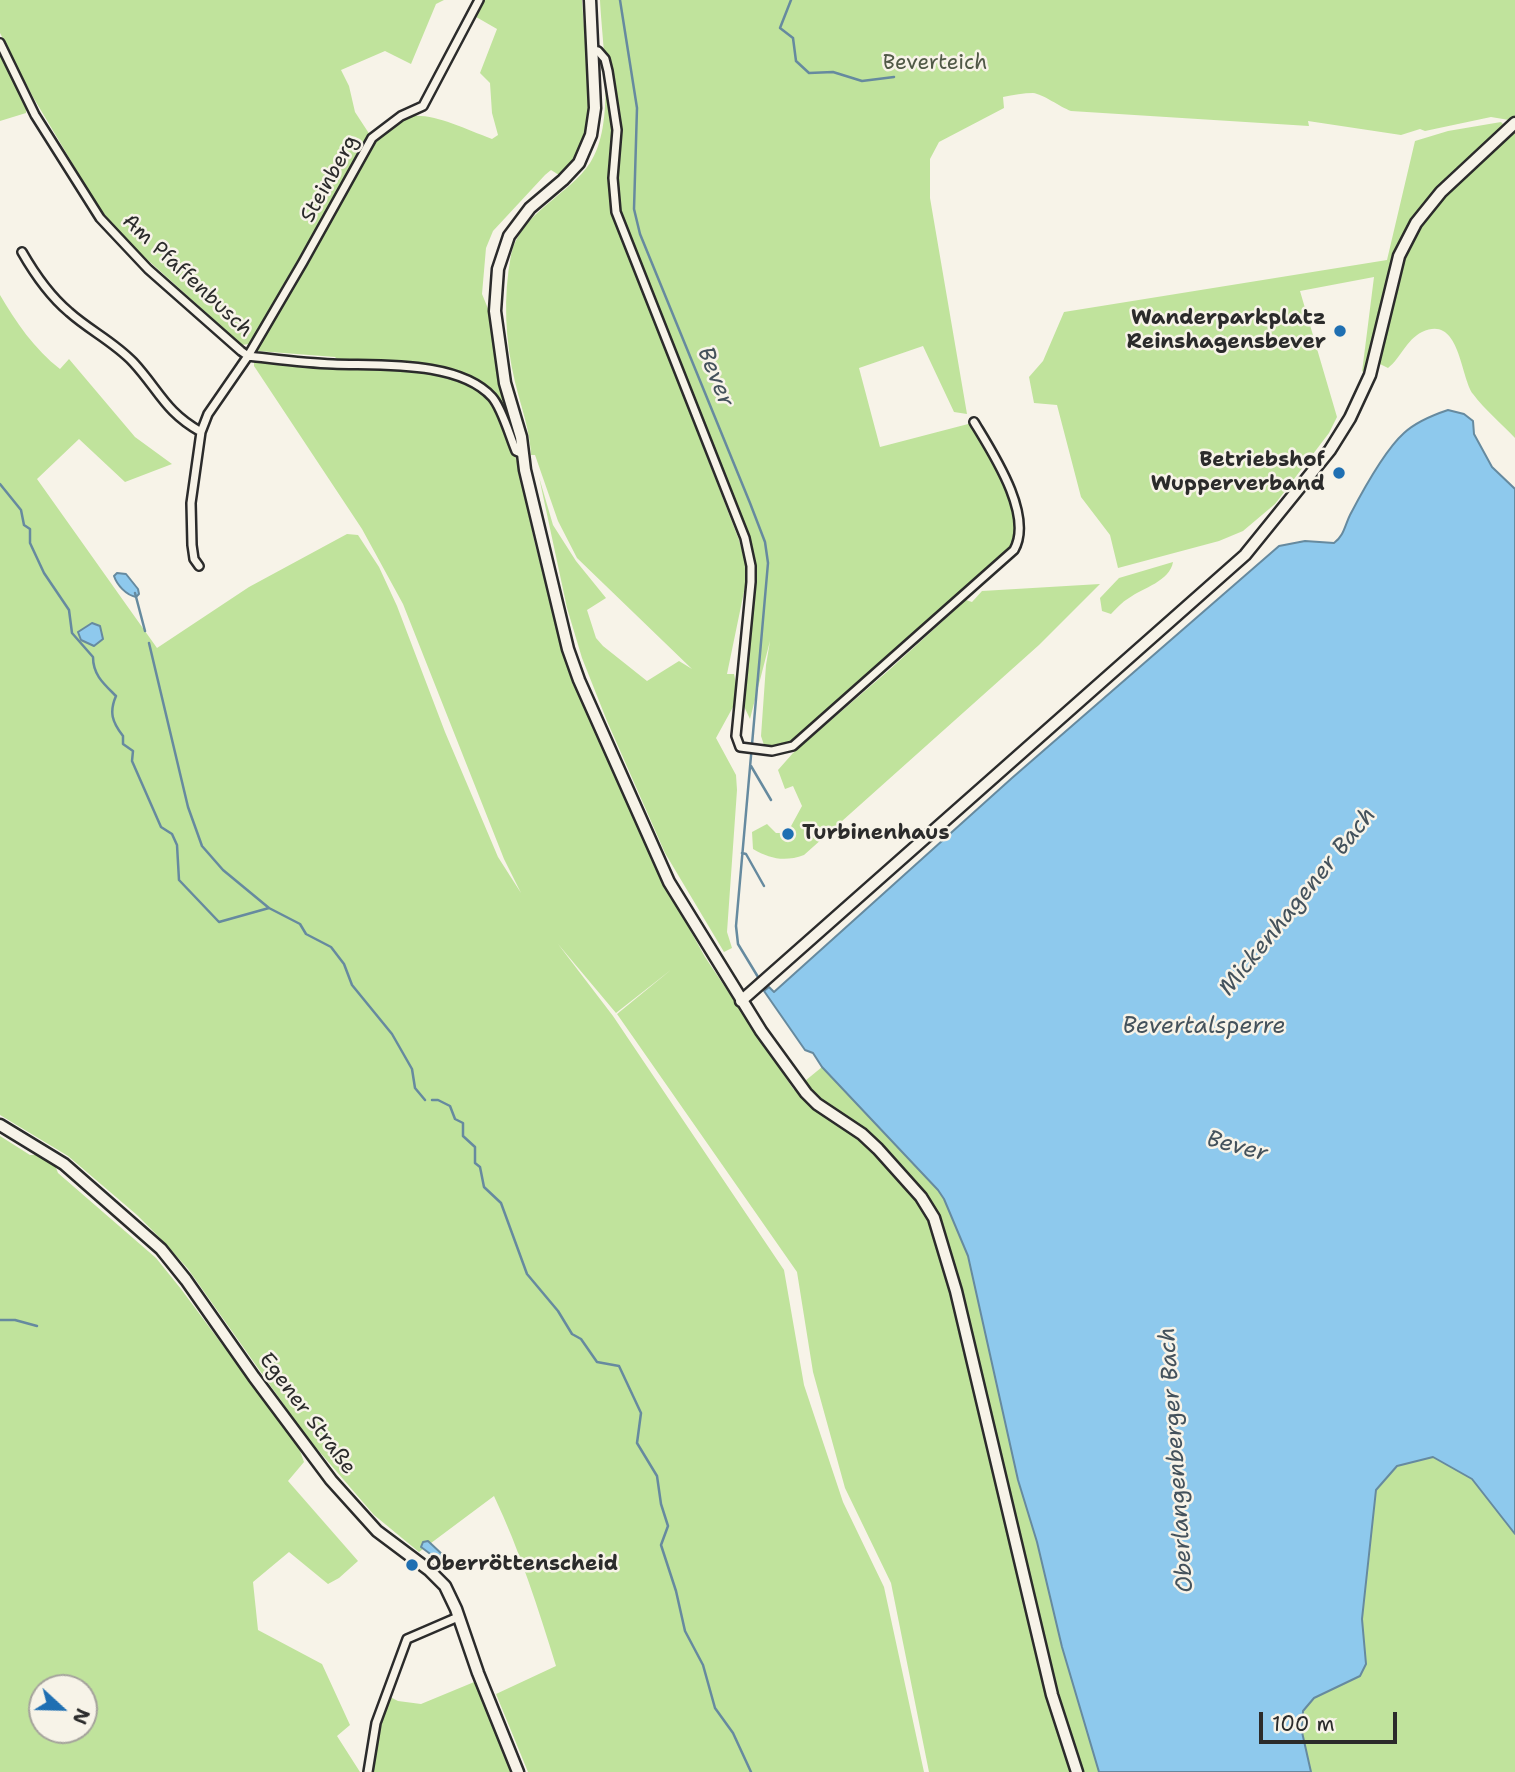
<!DOCTYPE html>
<html>
<head>
<meta charset="utf-8">
<style>
  body { margin:0 }
  #map { position:relative; width:1515px; height:1772px; overflow:hidden; background:#f7f3e8; font-family:"Shantell Sans",sans-serif }
  canvas { display:block }
  .north { position:absolute; left:28px; top:1674px; width:70px; height:70px; box-sizing:border-box; background:#f7f3e8; border:2px solid #a5a39c; border-radius:50%; rotate:112deg; font-size:19px; font-weight:700; line-height:28px; text-align:center; color:#2b2b2b }
  .north::after { content:''; display:block; margin:auto; width:24px; height:32px; background:#1f6fb2; clip-path:polygon(50% 0,100% 100%,50% 72%,0 100%) }
  .scale { position:absolute; left:1259px; top:1712px; width:138px; height:32px; box-sizing:border-box; border:4px solid #2b2b2b; border-top:0; padding-left:9px; font-size:21px; line-height:24px; white-space:nowrap; color:#2b2b2b; -webkit-text-stroke:5px #f7f3e8; paint-order:stroke }
</style>
</head>
<body>
<div id="map">
<canvas width="1515" height="1772"></canvas>
<div class="north">N</div>
<div class="scale">100 m</div>
</div>
<script>
const g = document.querySelector('canvas').getContext('2d');
g.lineJoin = 'round';
function paint(path, color) {
  g.fillStyle = color;
  g.fill(path, 'evenodd');
}
function strokePath(path, color, width, dash) {
  g.strokeStyle = color;
  g.lineWidth = width;
  g.lineCap = dash ? 'butt' : 'round';
  g.setLineDash(dash || []);
  g.stroke(path);
}
function drawText(font, color, halo, rows, align = 'center') {
  g.font = font + ' "Shantell Sans",sans-serif';
  g.lineWidth = 5;
  g.setLineDash([]);
  g.textBaseline = 'middle';
  g.strokeStyle = halo;
  g.fillStyle = color;
  for (const [text, x, y, turn = 0] of rows) {
    g.save();
    g.translate(x, y);
    g.rotate((+turn || 0) * Math.PI / 180);
    g.textAlign = isNaN(turn) ? turn : align;
    if (halo) g.strokeText(text, 0, 0);
    g.fillText(text, 0, 0);
    g.restore();
  }
}
paint(new Path2D(`
  M0,0H444L436,4L411,64L385,51L341,70L349,86L355,112L370,135L249,344L242,345L129,243L99,208L33,97L0,33Z
  M479,0H582C584,36 594,106 584,138C579,153 570,164 559,175L551,170L545,175L493,231L486,248L482,294L489,311L495,362L515,435H513C508,423 504,405 495,395C464,359 383,360 338,360L335,357L258,351L259,344L368,156L365,151C398,92 444,121 492,139L498,135L492,113L490,83L480,73L497,29L471,14Z
  M600,0H1515V115L1509,120L1491,117L1425,131L1420,129L1401,135L1308,121L1309,126L1071,111C1060,107 1043,94 1033,93C1024,93 1013,95 1003,97L1004,108L939,142L930,159V198L967,414L954,412L923,346L859,368L880,447L972,423C991,459 1032,512 1009,553L795,742L779,749L765,748L761,736L766,665L770,641L750,719L739,696L716,738L736,775L737,790L727,932L732,948L724,952L665,853L607,721L582,658L567,608L539,477L553,525L576,561L606,598L587,610L596,638L603,646L647,681L679,661L692,669L577,558L558,521L535,455H531C530,430 521,407 515,382C505,340 503,297 511,255C520,213 569,195 590,163C616,124 602,45 600,0ZM615,213L745,538L751,582L738,693L734,674H727L746,582V566L739,540L619,230Z
  M0,52L26,106V113L0,121Z
  M1501,122L1505,126L1429,199L1411,223L1367,367L1362,372L1374,277L1300,291L1337,417L1329,433L1275,504L1243,531L1219,541L1118,568L1110,535L1081,497L1057,405L1034,403L1029,377L1043,361L1064,312L1387,260L1415,141L1448,131Z
  M1515,128V438C1502,424 1485,410 1473,394C1460,376 1460,314 1422,332C1406,340 1401,358 1388,368L1378,363C1381,325 1401,250 1423,220C1447,185 1484,157 1515,128Z
  M0,295C15,321 35,350 60,369L69,359L135,437L172,464L125,482L79,439L37,479L157,648L249,587L347,534L358,535L379,567L397,606L445,732L498,857L521,893L504,859L403,604L362,529L254,366V361H274L437,374L468,384L492,402L517,461L535,544L569,673L658,872L705,957L794,1090L822,1067L938,1190L944,1199L968,1256L1018,1480L1037,1542L1062,1647L1099,1772H929L891,1583L845,1488L813,1372L797,1272L617,1014L672,969L616,1013L558,944L613,1016L784,1270L804,1385L843,1502L884,1587L924,1772H528L496,1694L556,1666C538,1608 520,1551 494,1496L419,1552L374,1515L306,1436L188,1269L164,1242L137,1215L68,1156L0,1115Z
  M1173,562C1170,581 1143,588 1129,598C1122,602 1117,608 1111,614L1102,611L1100,598L1119,578Z
  M1100,584L1039,645L804,855C785,862 770,859 753,849L752,832L767,824L776,833H781L786,842L795,837L790,828L802,806L793,786L785,789L778,770L793,753L888,671L966,600L972,602L982,591Z
  M0,1136L30,1155H51L58,1173L156,1258L181,1289L299,1448L304,1462L288,1481L358,1561L339,1578L328,1584L289,1552L253,1582L258,1630L322,1664L350,1725L337,1736L360,1772H0ZM42,1688H84V1730H42Z
  M1433,1457L1472,1479L1515,1534V1772H1311L1302,1732L1303,1711L1314,1698L1360,1676L1366,1664L1362,1619L1376,1490L1397,1466Z
  M479,1680L515,1772H372L378,1731L388,1696L398,1701L421,1704Z`), '#c0e39c');
const water = new Path2D(`
  M1448,410L1464,414L1473,421L1474,434L1492,467L1515,489V1534L1472,1479L1433,1457L1397,1466L1376,1490L1362,1619L1366,1664L1360,1676L1314,1698L1303,1711L1302,1732L1311,1772H1099L1062,1647L1037,1542L1018,1480L968,1256L944,1199L938,1190L822,1067L813,1053L805,1050L764,991L769,987L774,992L1012,778L1279,546L1305,541L1334,543C1344,536 1345,525 1350,515C1362,492 1385,450 1404,433C1416,422 1433,415 1448,410Z
  M117,573L126,574L138,589L139,594L136,597C126,595 117,585 114,576Z
  M92,623L100,626L103,639L94,646L81,640L78,632Z
  M428,1541L444,1556L441,1562L421,1547L423,1542Z`);
paint(water, '#8ec9ed');
strokePath(water, '#668a9f', 2);
strokePath(new Path2D(`
  M620,0L637,108L634,209L640,234L750,503L765,542L768,563L736,926L738,944L758,977
  M791,0L780,28L793,38L796,61L809,73L833,72L862,81L894,77
  M0,484L21,510L24,525L30,529V543L44,573L69,610L72,633L93,657C93,675 104,684 116,696C109,712 112,722 123,736V744L133,751L132,761L161,827L172,834L177,845L179,880L219,922L269,908L300,924L306,934L331,947L344,964L352,985L392,1034L412,1069L415,1088L425,1100
  M135,593L145,631
  M149,643L188,807L202,846L223,870L269,908
  M751,766L771,800
  M742,853L746,854L764,886
  M432,1100H438L450,1106L455,1119L463,1123V1136L475,1147V1163L480,1167L484,1187L501,1203L527,1274L558,1311L572,1334L581,1339L597,1362L619,1366L641,1413L637,1443L657,1476L661,1504L668,1526L661,1545L676,1591L685,1631L703,1665L715,1708L733,1733L751,1772
  M0,1320H15L37,1326`), '#668a9f', 2.5);
const minor = new Path2D(`
  M0,43L35,115L100,218L148,269L241,351L248,356C276,359 305,363 333,364C379,366 458,360 492,397C502,408 510,437 516,451L523,454
  M592,50L598,51L605,59L608,71L617,130L613,178L616,212L745,538L751,566V582L736,736L740,747L772,751L793,746L1014,550C1034,515 992,452 974,422
  M22,252C34,273 50,296 69,312C89,330 114,342 133,362C159,390 165,412 201,432
  M199,566L194,559L192,545L191,503L201,432L208,414L248,356L303,262L372,138L401,116L423,106L479,0
  M368,1772L376,1723L407,1639L458,1617`);
const tertiary = new Path2D(`
  M590,0L595,108L591,135L579,163L563,180L530,208L509,236L498,269L495,311L505,383L521,437L525,470L568,649L579,680L669,882L761,1031L806,1093L817,1104L862,1134L878,1149L921,1197L934,1218L956,1291L1052,1695L1077,1772
  M741,1001L1245,555L1330,450L1350,418L1370,375L1399,256L1416,223L1441,192L1515,123
  M0,1125L64,1164L161,1249L186,1280L254,1377L331,1480L377,1531L429,1570L445,1586L456,1609L478,1673L518,1772`);
strokePath(minor, '#2b2b2b', 12);
strokePath(tertiary, '#2b2b2b', 15);
strokePath(minor, '#f7f3e8', 7);
strokePath(tertiary, '#f7f3e8', 10);
for (const [x, y, r, color] of [
  [1340,331,7,"#1f6fb2"],
  [1339,473,7,"#1f6fb2"],
  [788,834,7,"#1f6fb2"],
  [412,1565,7,"#1f6fb2"]
]) {
  const dot = new Path2D();
  dot.arc(x, y, r, 0, 2 * Math.PI);
  g.fillStyle = color;
  g.fill(dot);
  strokePath(dot, '#f7f3e8', 2.5);
}
drawText('21px', '#505947', '#f7f3e8', [
  ["Beverteich",935,64]
]);
drawText('21px', '#2b2b2b', '#f7f3e8', [
  ["Steinberg",330,179,-61],
  ["Am Pfaffenbusch",187,276,43],
  ["Egener Straße",307,1414,53]
]);
drawText('bold 21px', '#2b2b2b', '#f7f3e8', [
  ["Wanderparkplatz",1326,319],
  ["Reinshagensbever",1326,343],
  ["Betriebshof",1325,461],
  ["Wupperverband",1325,485],
  ["Turbinenhaus",802,834,"left"],
  ["Oberröttenscheid",426,1565,"left"]
], 'right');
drawText('italic 23px', '#44525c', '#f7f3e8', [
  ["Bever",715,377,68],
  ["Mickenhagener Bach",1298,902,-51],
  ["Bevertalsperre",1204,1027],
  ["Bever",1237,1147,15],
  ["Oberlangenberger Bach",1177,1460,-94]
]);
</script>
</body>
</html>
